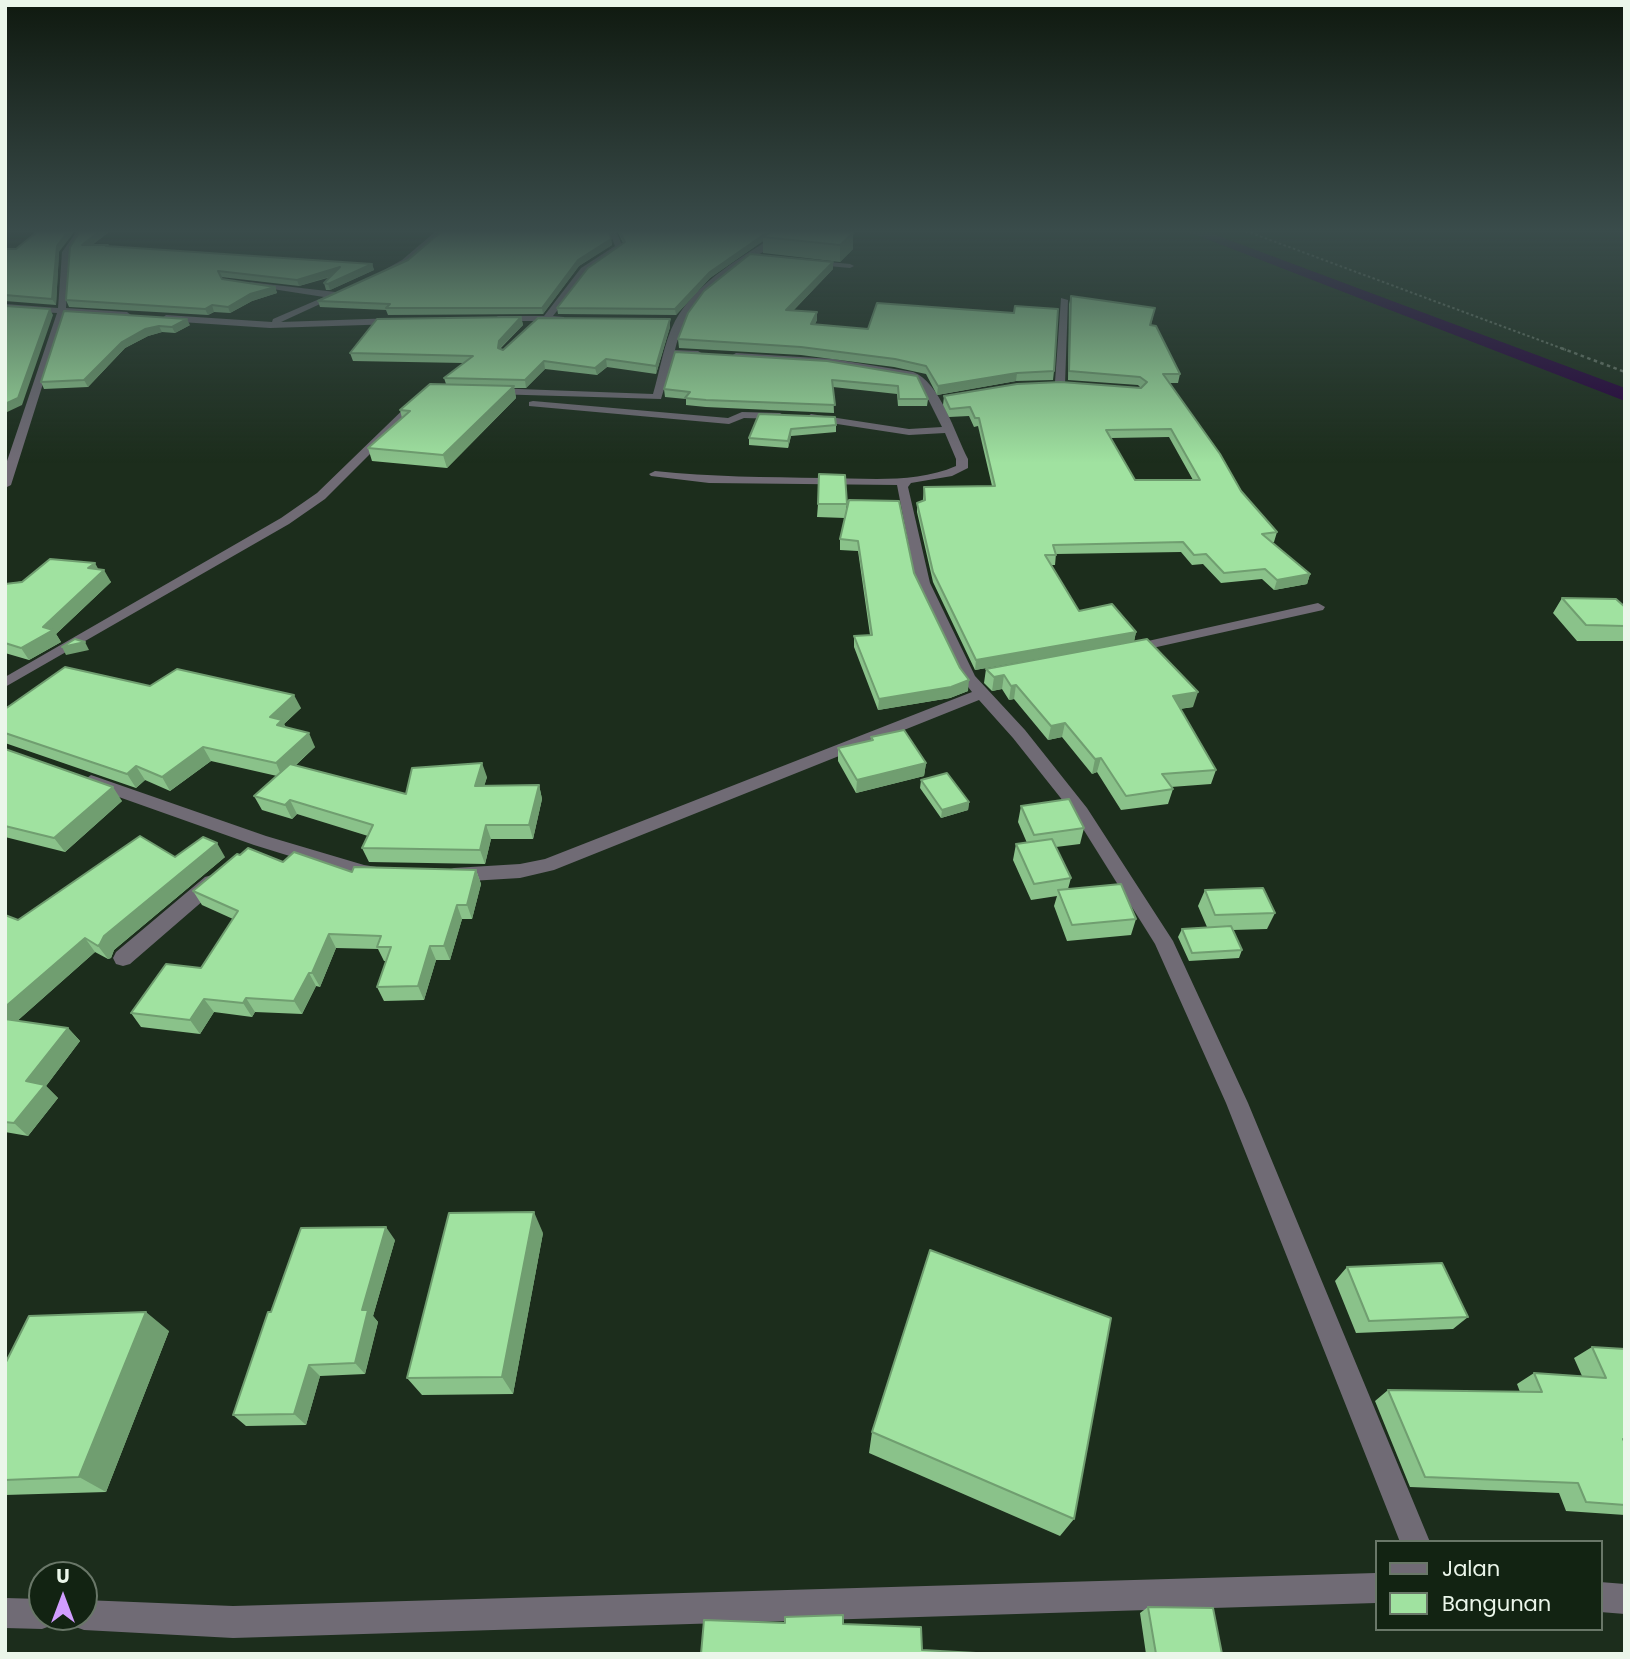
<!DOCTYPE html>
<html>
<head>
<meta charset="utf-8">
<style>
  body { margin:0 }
  #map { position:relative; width:1630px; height:1659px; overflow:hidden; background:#1c2d1c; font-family:Poppins,sans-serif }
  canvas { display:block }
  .frame { position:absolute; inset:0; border:7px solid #ebf6ea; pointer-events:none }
  .legend { position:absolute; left:1375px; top:1540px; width:228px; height:91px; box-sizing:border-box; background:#122312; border:2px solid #697768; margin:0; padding:9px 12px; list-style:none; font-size:21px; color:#ebf6ea }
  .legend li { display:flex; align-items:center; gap:14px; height:35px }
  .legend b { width:35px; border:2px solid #697768 }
  .north { position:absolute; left:28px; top:1561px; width:70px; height:70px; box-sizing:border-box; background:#122312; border:2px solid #697768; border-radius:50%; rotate:0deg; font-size:19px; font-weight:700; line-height:28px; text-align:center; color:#ebf6ea }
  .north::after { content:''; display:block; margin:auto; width:24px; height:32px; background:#d19dfe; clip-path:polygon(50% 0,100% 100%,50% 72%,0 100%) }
</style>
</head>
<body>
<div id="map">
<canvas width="1630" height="1659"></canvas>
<div class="frame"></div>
<ul class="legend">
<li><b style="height:9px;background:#706b75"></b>Jalan</li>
<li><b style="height:19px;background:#a0e2a0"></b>Bangunan</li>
</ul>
<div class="north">U</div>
</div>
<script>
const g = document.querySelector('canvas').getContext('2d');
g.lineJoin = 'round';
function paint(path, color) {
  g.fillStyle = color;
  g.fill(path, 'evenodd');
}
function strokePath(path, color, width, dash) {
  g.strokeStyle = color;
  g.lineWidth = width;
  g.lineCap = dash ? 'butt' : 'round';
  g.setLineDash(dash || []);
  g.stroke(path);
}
paint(new Path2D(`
  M1186,231H1205L1625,388V401Z`), '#26003d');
strokePath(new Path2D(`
  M1246,231L1566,350`), '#697869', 2, [2.5, 2.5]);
strokePath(new Path2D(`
  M1561,348L1625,372`), '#697869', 2.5, [3.5, 3.5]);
paint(new Path2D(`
  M77,231H84L70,252L66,308L127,312L131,315L127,318L65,314L11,485L5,488V467L57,313L5,310V304L58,308L62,252Z
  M436,231H444C430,245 405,274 384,274V270L402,260Z
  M609,231H616L623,247L587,272L553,316L564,317V321H495L494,319L498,316H544L581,268L615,246Z
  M783,231H791C742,273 693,280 675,350L698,351L703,354L698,357L674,356L661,399L492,394L487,391L492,388L653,394C660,371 664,342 675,321C698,280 745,255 783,231Z
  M809,260L850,264L854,266L850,268L806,264Z
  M250,282L344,293L281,322L396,318L400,321L396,324L270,328L166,321L162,318L166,315L272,322L273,319L324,297L253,286Z
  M1061,298L1068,300L1065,385C1059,390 1043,390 1037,385L1038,383L1055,382Z
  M736,353L833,359L913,372C940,382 955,434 968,459V468L952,476L911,483L908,487L930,583L975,676L1025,730L1087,808L1173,941L1248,1103L1430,1542H1400L1226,1103L1155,944L1075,816L1013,738L979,700L554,870L520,878L454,882L448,880L445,875L448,870L454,868L520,864L545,859L972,692L961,678L916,583L897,485L709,483L651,476L649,474L655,471C711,477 766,477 823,478C866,478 915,484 956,466V459L945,433L909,435L811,420L806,417L811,414L909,429L942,427L923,389L910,377L833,365L733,358L731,356Z
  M415,398L424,400L325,499L289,524L5,687V677L281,518L317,493Z
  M533,401L728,418L742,412L780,413L785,416L780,419L744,418L729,424L529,406V402Z
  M1318,603L1325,607L1323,610L1130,653L1123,649L1130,645Z
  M91,775L266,836L364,865L383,868L386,873L383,878L364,879L254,845L85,785L83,781Z
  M212,875L219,877L221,882L219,887L130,964L123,966L116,964L113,958L116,952L205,877Z
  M1376,1573V1603L233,1638L84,1630L73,1626L69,1617H84V1600L233,1606Z
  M1600,1582L1625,1584V1614L1600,1612Z
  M5,1598L42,1599V1617H56L53,1625L42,1629L5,1628Z`), '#706b75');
paint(new Path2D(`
  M80,231H110L92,245L372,264L374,270L330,290H326L324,283L331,277L299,286L221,277L222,279L275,287L277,293L252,301L230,313L214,312L208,315L69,307L66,300Z
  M617,231H835L853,233V249L840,262L763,253V241L710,278L676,315L558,314L557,308L623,243Z
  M611,239L612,245L579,266L543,314L388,315L386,310L320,307L318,301Z
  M5,249L59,252L56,305L5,301Z
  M833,262V269L793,311L817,312V320L815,324L1054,371L1053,380L1016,381L937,395L926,374L894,367L801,355L679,348L678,339Z
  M1071,296L1155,308L1151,325L1180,374L1178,383H1170L1241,491L1277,532L1274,542H1272L1310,574L1307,584L1274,590L1262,579L1221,583L1203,564L1192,565L1181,552L1056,554L1055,565H1051L1079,611L1136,632L1134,641L1193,707L1180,709L1216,770L1211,784L1171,787L1173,789L1168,804L1121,810L1097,772L1092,774L1062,737L1048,740L1014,699L1009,700L1002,689L992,691L984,683L986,669L1114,645L975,670L933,582L917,512V503L923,500L924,487L992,486L978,426L974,427L969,416L949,417L943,405L944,396L1141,388L1138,385L1068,380L1069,304ZM1169,437L1193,480H1135L1111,438Z
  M64,311L190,325L175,333L162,332L148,336L125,348L88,387L44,389L41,382Z
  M521,317L523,325L500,349L503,350L670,319V327L656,374L607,367L597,375L545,369L526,388H514L516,398L447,468L372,461L368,448L402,418L400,410L446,384L444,378L464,363L353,361L350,353Z
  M675,352L917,376L928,399L927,406H898L897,394L833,387L834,413L706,407L686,405V399L665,397L664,389Z
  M759,414L836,425V432L791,436L788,448L749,445V438Z
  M818,504H847L846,511L914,573L968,691L950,698L878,710L854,647V636L870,635L858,551L840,550V539L845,518L817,517Z
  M99,569L111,582L56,634L61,642L29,660L5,653V584Z
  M1562,598L1625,607V641H1577L1553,613Z
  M150,686L301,708L284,724L286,727L315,747L295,766L406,794L487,777L484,786L539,785L542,799L533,839H491L485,864L369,862L362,848L368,836L297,814L292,819L262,810L254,796L277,776L211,761L170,791L145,780L136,788L5,743V709Z
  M871,737L926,763L924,776L856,793L838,761V748L871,741Z
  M5,749L122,801L65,852L5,837Z
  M921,780L969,802L968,810L941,818L920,788Z
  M1021,806L1084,828L1080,844L1056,847L1071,878L1068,889L1136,919L1131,935L1067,941L1054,906L1057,896L1031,900L1013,860L1016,844L1027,843L1018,822Z
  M240,855L283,862L352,872L476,870L481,884L472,919H462L450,960H436L424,1000L384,1001L377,987L386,961H384L378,949L336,948L320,987L316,986L302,1014L255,1012L252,1017L214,1012L200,1034L141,1027L131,1013L201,968L233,919L202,905L193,891Z
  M175,857H225L114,950L111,958L108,959L95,952L17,1021L68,1028L80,1041L46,1086L58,1098L28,1136L5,1132V915L18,920Z
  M1205,890L1275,913L1267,929L1233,930L1242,950L1239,958L1189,961L1178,937L1182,929L1207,927L1198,906Z
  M543,1233L513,1394L422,1395L407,1378Z
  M395,1240L373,1316L378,1322L365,1374L320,1376L306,1425L246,1426L233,1415L271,1312Z
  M1347,1267L1468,1317L1453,1329L1356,1333L1335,1281Z
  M169,1331L106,1492L5,1495V1364Z
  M1592,1347L1625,1349V1515L1566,1511L1559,1493L1410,1487L1375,1401L1388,1390L1520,1392L1517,1384L1534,1373L1582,1376L1574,1358Z
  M872,1432L1074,1519L1060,1536L869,1453Z
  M1148,1607L1222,1654H1146L1140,1613Z`), '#8ac28a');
paint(new Path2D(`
  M68,231H75L59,252L56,305L52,299L57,246Z
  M100,231H110L85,251L82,245Z
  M769,231H776L763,237V241L710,278L676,315L675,309L710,272Z
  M853,233V249L840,262V245Z
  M611,239L612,245L579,266L543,314L542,308L578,260Z
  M833,262V269L786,318V310Z
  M372,264L374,270L330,290L328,284Z
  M340,267L341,273L299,286L297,280Z
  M275,287L277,293L252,301L230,313L228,307L250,294Z
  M212,305L214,312L208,315L205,309Z
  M50,309L53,315L22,405L5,413V404Z
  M817,312V320L811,332V324Z
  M521,317L523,325L500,348V356L498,348L499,341Z
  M187,319L190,325L175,333L172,327Z
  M670,319V327L656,374V366Z
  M159,326L162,332L148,336L125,348L88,387L84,380L122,342L145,329Z
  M606,359L607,367L597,375L595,368Z
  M544,361L545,369L526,388L525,380Z
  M1017,373L1016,381L937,395L938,386Z
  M514,386L516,398L447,468L443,455Z
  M791,429V436L788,448V441Z
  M95,563L101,574L104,570L111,582L56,634L61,642L29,660L21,648L43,627L88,568Z
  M1310,574L1307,584L1274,590L1277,580Z
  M1136,632L1134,642L975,670L976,660Z
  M85,642L89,650L66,655L62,647Z
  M1004,675L1002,689L992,691L994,677Z
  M969,680L968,691L950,698L878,710L879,699Z
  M1016,685L1014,699L1009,700L1011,686Z
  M1198,692L1193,707L1169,710L1173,696Z
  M294,695L301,708L284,724L289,734L283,739L270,717Z
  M1065,723L1062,737L1048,740L1051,726Z
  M309,733L315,747L282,777L276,763Z
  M203,747L211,761L170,791L162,777Z
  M1101,758L1097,772L1092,774L1095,759Z
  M482,763L487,777L480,800L475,786Z
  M926,763L924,776L856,793L857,780Z
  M136,766L145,780L136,788L127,774Z
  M539,785L542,799L533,839L529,825Z
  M113,787L122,801L65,852L54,838Z
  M290,800L297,814L292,819L285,805Z
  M969,802L968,810L941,818L942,810Z
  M486,825L491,839L485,864L480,850Z
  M217,843L225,857L114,950L111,958L108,959L98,946L104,936Z
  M476,870L481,884L472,919L467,905Z
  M457,905L462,919L450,960L444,946Z
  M329,934L336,948L320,987L312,973Z
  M85,938L95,952L6,1031L5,1007Z
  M430,946L436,960L424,1000L418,986Z
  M309,973L316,986L302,1014L294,1001Z
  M246,998L255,1012L252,1017L243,1003Z
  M204,999L214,1012L200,1034L190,1020Z
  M68,1028L80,1041L46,1086L58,1098L28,1136L14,1123L26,1081Z
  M534,1212L543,1233L513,1394L502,1377Z
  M386,1227L395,1240L373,1316L378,1322L365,1374L355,1363L362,1310Z
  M146,1312L169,1331L106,1492L79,1477Z
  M309,1365L320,1376L306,1425L294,1414Z`), '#709e70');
const building = new Path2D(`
  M38,231H68L57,246L52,299L5,295V249H16Z
  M80,231H100L82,245H108L106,246L372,264L328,284L324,283L340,267L297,280L218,271L222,279L275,287L250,294L228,307L212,305L205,309L66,300L70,247Z
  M442,231H609L611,239L578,260L542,308H386L390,304L318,301L408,260Z
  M619,231H769L710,272L675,309L557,308L588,268L625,242Z
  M772,231H835L853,233L840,245L763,237Z
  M750,254L833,262L786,310L817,312L811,324L868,329L877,303L1014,313L1015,306L1058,309L1054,371L1017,373L938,386L926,366L895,359L801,347L678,339L688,313L704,291Z
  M1071,296L1155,308L1150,325L1156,326L1180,374H1163L1220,454L1241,491L1277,532L1262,534L1310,574L1277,580L1265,569L1224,573L1206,554L1194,555L1183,542L1053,545L1056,555H1045L1079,611L1112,604L1136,632L976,660L933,572L917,503L925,500L924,487L995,486L979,418H975L970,407L950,409L944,396L1017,384L1061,382L1141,388L1147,382L1140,377L1069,371ZM1171,429L1200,480H1135L1106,430Z
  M5,306L50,309L18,398L5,404Z
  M64,311L187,319L172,327L159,326L145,329L122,342L84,380L41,382Z
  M521,317L499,341L498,348L503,350L538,318L670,319L656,366L606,359L595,368L544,361L525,380L444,378L473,356L350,353L377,319Z
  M675,352L827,361L917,376L928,399H899L898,386L832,380L835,405L706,400L685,398L690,392L664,389Z
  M430,384L514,386L443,455L368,448L410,411L400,410Z
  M759,414L835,417L836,425L791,429L788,441L749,438Z
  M819,474L845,475L847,504H818Z
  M849,500L899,501L914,573L960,668L969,680L951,687L879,699L854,636L872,635L858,541L840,539Z
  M50,559L95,563L88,568L104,570L43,627L53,630L21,648L5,643V584L22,582Z
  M1562,598L1616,599L1625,607V626L1586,625Z
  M75,639L85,642L62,647Z
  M1147,639L1198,692L1173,696L1216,770L1162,774L1173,789L1126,796L1101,758L1095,759L1065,723L1051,726L1016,685L1011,686L1004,675L994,677L986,669Z
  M65,667L150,686L177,669L294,695L270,717L282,720L277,725L309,733L276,763L203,747L162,777L136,766L127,774L5,733V709Z
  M904,730L926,763L857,780L838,748L873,740L871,737Z
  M5,749L113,787L54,838L5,826Z
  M482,763L475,786L539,785L529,825H486L480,850L362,848L373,825L290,800L285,805L254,796L290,764L406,794L412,768Z
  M947,773L969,802L942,810L921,780Z
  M1069,799L1084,828L1034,835L1021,806Z
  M140,836L175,857L203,837L217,843L104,936L100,944L98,946L85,938L5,1007V915L18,920Z
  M1052,839L1071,878L1034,884L1016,844Z
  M248,848L283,862L294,852L352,872L354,867L476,870L467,905H457L444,946H430L418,986L377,987L391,947H377L381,936L329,934L312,973H309L294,1001L246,998L243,1003L204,999L190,1020L131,1013L166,964L201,968L238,911L193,891L237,854L240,855Z
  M1121,884L1136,919L1072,925L1058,890Z
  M1263,888L1275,913L1215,915L1205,890Z
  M1231,926L1242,950L1192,953L1182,929Z
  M5,1019L68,1028L26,1081L45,1085L14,1123L5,1122Z
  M534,1212L502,1377L407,1378L449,1213Z
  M386,1227L362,1310H368L355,1363L309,1365L294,1414L233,1415L268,1312H271L301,1228Z
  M930,1250L1111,1318L1074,1519L872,1432Z
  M1442,1263L1468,1317L1369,1321L1347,1267Z
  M146,1312L79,1477L5,1480V1364L29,1316Z
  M1592,1347L1625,1349V1439H1623L1625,1443V1505L1586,1502L1578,1483L1425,1477L1388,1390L1542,1392L1534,1373L1606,1378Z
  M1148,1607L1213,1608L1222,1654H1156Z
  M843,1615V1624L921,1627L922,1650L994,1654H701L704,1620L785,1623V1617Z`);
paint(building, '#a0e2a0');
strokePath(building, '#709e70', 2);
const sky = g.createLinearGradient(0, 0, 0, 463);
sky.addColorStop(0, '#0f190f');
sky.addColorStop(0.5, '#3a4c4b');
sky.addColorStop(1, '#3a4c4b00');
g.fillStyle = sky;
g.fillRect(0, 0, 1630, 463);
</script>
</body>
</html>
